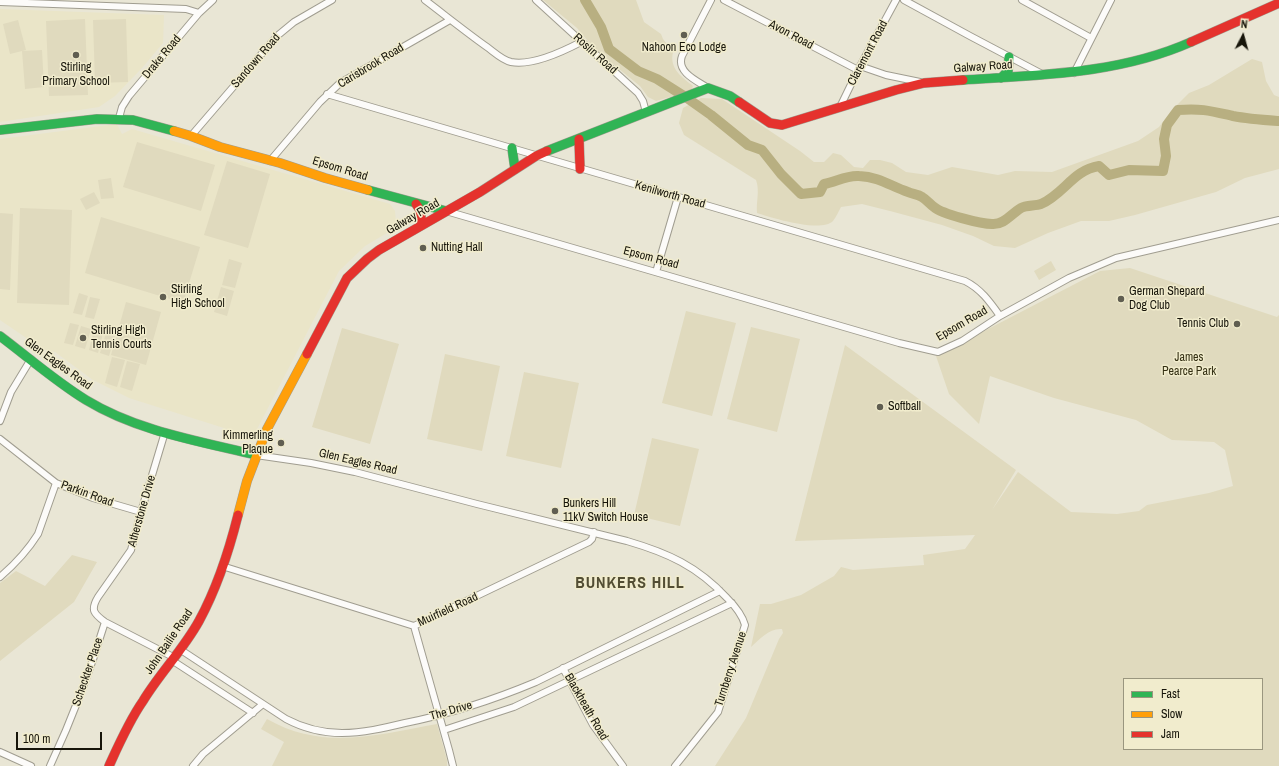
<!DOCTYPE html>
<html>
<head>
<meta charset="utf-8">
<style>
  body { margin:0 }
  #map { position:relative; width:1279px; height:766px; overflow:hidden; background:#e9e6d5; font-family:"Archivo Narrow",sans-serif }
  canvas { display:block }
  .legend { position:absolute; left:1123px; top:678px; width:140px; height:72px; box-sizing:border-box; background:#f1eccd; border:1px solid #9a967f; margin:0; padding:5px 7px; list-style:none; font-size:12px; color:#17150a }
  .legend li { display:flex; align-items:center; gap:8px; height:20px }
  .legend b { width:20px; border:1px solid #9a967f }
  .north { position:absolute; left:1223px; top:16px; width:40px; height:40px; -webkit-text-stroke:3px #f1eccd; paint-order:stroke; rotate:6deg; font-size:11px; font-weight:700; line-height:16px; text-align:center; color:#17150a }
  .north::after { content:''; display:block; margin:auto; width:14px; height:18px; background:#17150a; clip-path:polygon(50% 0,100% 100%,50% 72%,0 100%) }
  .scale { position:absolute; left:16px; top:732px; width:86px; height:18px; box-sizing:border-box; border:2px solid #17150a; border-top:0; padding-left:5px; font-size:12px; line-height:14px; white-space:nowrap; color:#17150a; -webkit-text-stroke:3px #f1eccd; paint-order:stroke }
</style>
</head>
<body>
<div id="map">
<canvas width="1279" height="766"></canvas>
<ul class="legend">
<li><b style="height:5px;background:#30b455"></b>Fast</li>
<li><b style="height:5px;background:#ff9f0a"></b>Slow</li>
<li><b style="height:5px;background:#e5322d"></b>Jam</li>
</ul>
<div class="north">N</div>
<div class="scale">100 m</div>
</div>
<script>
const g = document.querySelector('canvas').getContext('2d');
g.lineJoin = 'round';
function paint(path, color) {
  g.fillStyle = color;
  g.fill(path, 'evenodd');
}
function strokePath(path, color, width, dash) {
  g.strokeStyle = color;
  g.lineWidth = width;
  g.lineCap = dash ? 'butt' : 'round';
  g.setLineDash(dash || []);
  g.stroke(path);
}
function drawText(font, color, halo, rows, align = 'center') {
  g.font = font + ' "Archivo Narrow",sans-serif';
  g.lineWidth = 3;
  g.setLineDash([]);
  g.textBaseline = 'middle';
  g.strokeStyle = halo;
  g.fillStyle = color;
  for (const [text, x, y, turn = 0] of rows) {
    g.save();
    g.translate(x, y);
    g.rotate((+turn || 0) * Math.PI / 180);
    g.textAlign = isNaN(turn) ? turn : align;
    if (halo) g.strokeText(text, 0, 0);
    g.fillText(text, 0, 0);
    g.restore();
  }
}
paint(new Path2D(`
  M0,9L164,15L163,43L142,68L115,96L99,107L0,122Z
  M117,124L122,134L132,129L390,204L395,211L396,223L392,230L365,246L339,271L256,431L246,435L129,398L93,380L55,352L44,350L0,320V139Z`), '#eae5c8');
paint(new Path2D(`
  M543,0H636L644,22L661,34L663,39L673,52C669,69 682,77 693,86L691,91L656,101L648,97L640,86L614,65L592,46L577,28Z
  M85,19L88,95L49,96L46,21Z
  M126,19L128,82L95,83L93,20Z
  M18,20L26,50L22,51L42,50L44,87L25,89L22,51L10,54L3,24Z
  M1252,59L1262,62L1266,81L1274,95L1279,97V169L1245,178L1216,192L1135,215L1109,221H1081L1048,233L1015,248L994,246L973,236L942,225L890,211L862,204L841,207C839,211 836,217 833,221C821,233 772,218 757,213C756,201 760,191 756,180L684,135L679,123L683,108L701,98L722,99L800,151L814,162H824L833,153L841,155L854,167L863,168L870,160H880L892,163L906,172L928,175L952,167L998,175L1015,171L1052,172L1138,141L1159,127L1171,111L1189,93L1209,85Z
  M137,142L215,165L201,211L123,187Z
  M227,161L270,174L248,248L204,235Z
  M111,178L114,198L101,199L98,180Z
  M94,192L100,203L86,210L80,199Z
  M20,208L72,210L69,305L17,303Z
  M0,213L13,214L10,290L0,289Z
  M101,217L200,247L183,303L85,273Z
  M229,259L242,263L235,288L222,285Z
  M1051,261L1056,270L1039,280L1034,271Z
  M1130,268L1277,317L1279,315V766H715L746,718L779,639L783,633L782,629C769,628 760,639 751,647L760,604H771L801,595L834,576L841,567L853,570L924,565L923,555L965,549L975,535L795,541L845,345L1016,470L992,510L1018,472L1071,512L1117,514L1139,511L1147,505L1209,493L1233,486L1225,450L1214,442L1172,440L1136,420L1054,398L990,376L979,424L949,394L936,356L1100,271ZM1124,679H1262V749H1124Z
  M221,287L234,291L227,316L214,312Z
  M79,293L88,296L82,315L73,313Z
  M90,297L100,299L94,319L85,317Z
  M126,302L161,312L146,365L111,355Z
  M686,311L736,323L712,416L662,403Z
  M70,323L79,325L73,345L64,343Z
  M81,326L91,329L85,349L75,346Z
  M751,327L800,339L777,432L727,419Z
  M342,328L399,344L370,444L312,427Z
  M94,330L103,333L98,353L89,350Z
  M106,333L115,336L109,356L100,353Z
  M445,354L500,366L482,451L427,439Z
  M112,357L125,360L117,387L105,383Z
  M127,361L140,364L132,391L120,387Z
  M524,372L579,383L561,468L506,456Z
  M652,438L699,449L680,526L634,515Z
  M72,555L97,562L74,602L0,661V583L16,571L45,586Z
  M267,719C323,751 377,735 437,724L447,760V766H272L284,742L261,729Z`), '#e0dabe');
strokePath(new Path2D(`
  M585,0L601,27L609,49L638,71L657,79L687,98L711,115L748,145L762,150L781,174L801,194L820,192L824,184C836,182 846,175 859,176C880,177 890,186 908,192C912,194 918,194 922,197C927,200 930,204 934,207C942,214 981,224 992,224C1004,225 1011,214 1021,208C1026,205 1035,206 1041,204C1064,194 1073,170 1099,166L1109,175L1129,170L1163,171L1166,156L1164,139L1167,125L1178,110C1201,108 1211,111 1233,116C1248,119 1264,120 1279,121`), '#b8af81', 10);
const street = new Path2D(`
  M425,0C446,16 466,32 487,47C494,52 502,60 511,62C532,66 562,52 581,42
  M536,0L638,93L643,101L646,112
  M724,0L858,70
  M904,0L970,36L1042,74
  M1022,0L1091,38
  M0,2L186,9L199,13
  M860,66L886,75L920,82
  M1074,73L1111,0
  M708,88C697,81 676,72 682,56L711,0
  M327,94L965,281C981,289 990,302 1000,316
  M840,107L858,70L896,0
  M119,118L122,107L129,96L199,13L213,0
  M191,136L277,36L294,22L332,0
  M270,161L320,102L340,83L450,20
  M446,211L899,343L938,352L962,341L1000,316L1069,278L1116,258L1279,220
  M656,272L678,197
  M0,421L11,392L31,359
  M165,432L141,512L131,550L98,597C90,610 94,614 105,622L175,658
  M0,439L56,483L93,498L141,512
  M256,455L311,463L355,472L477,504L627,541C668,553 697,566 727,598C735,606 742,614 745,625L718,712L675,766
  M222,566L414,626L589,542L592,539L594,532
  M0,577C14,565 28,550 38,534L56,483
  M414,626L449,750L453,766
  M181,650L286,719C303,728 323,733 342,733C363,733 384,728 405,723C450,714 493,700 536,682L720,591
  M173,661L253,713
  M563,668L593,725L623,766
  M444,730L514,707L732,603
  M0,752L31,766
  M50,766C72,719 90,672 105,622
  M193,766L203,754L263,704`);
const fast = new Path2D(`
  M1001,78L1008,71L1009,57
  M963,80C1040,75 1119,74 1191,42
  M0,130L97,119L133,120L174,131
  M512,148L515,169
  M547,151L708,88L730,96L739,102
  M368,190L446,211
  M0,336C28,357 55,381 86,400C137,431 198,441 256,455`);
const slow = new Path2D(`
  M174,131L191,136L220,147L280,163L325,178L368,190
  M238,515L247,481L267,429L307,354`);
const jam = new Path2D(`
  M1191,42L1279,3
  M739,102L770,123L782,125L896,90L924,83L963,80
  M579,139L580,169
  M416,204L420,210L422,225
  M307,354L347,278L367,259L379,250L480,192L536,156L547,151
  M109,766C119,744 129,721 143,701C160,673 183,650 199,621C217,588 229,551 238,515`);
strokePath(street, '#a09d90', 8);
strokePath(fast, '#a09d90', 10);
strokePath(slow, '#a09d90', 10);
strokePath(jam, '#a09d90', 10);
strokePath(street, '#fcfbf9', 6);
strokePath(fast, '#30b455', 9);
strokePath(slow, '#ff9f0a', 9);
strokePath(jam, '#e5322d', 9);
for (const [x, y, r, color] of [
  [684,35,4,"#605e51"],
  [76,55,4,"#605e51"],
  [423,248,4,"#605e51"],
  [163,297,4,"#605e51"],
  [1121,299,4,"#605e51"],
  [1237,324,4,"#605e51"],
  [83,338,4,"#605e51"],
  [880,407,4,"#605e51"],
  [281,443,4,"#605e51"],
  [555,511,4,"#605e51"]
]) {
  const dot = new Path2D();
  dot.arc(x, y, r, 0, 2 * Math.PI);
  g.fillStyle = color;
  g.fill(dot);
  strokePath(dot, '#f1eccd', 1.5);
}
drawText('12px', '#17150a', '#f1eccd', [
  ["Avon Road",791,35,28],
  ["Claremont Road",868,53,-62],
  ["Roslin Road",595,54,42],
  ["Drake Road",162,57,-50],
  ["Sandown Road",256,61,-49],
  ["Carisbrook Road",371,66,-31],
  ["Galway Road",983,67,-4],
  ["Epsom Road",340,169,17],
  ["Kenilworth Road",670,195,16],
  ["Galway Road",413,217,-30],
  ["Epsom Road",651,258,15],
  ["Epsom Road",962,324,-30],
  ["Glen Eagles Road",58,364,36],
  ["Glen Eagles Road",358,462,13],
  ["Parkin Road",87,494,20],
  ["Atherstone Drive",142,511,-74],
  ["Muirfield Road",448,610,-25],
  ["John Bailie Road",169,642,-56],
  ["Turnberry Avenue",731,669,-72],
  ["Scheckter Place",88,672,-71],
  ["Blackheath Road",586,707,60],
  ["The Drive",451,711,-16]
]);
drawText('12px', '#17150a', '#f1eccd', [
  ["Nahoon Eco Lodge",684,48,"center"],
  ["Stirling",76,68,"center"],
  ["Primary School",76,82,"center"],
  ["Nutting Hall",431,248],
  ["Stirling",171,290],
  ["High School",171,304],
  ["German Shepard",1129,292],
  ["Dog Club",1129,306],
  ["Tennis Club",1229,324,"right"],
  ["Stirling High",91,331],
  ["Tennis Courts",91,345],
  ["Softball",888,407],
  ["Kimmerling",273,436,"right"],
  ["Plaque",273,450,"right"],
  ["Bunkers Hill",563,504],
  ["11kV Switch House",563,518]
], 'left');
drawText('12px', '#342f13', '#f1eccd', [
  ["James",1189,358],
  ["Pearce Park",1189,372]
]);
g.letterSpacing = '1px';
drawText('bold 16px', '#534e34', '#f1eccd', [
  ["BUNKERS HILL",630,584]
]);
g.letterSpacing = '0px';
</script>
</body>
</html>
